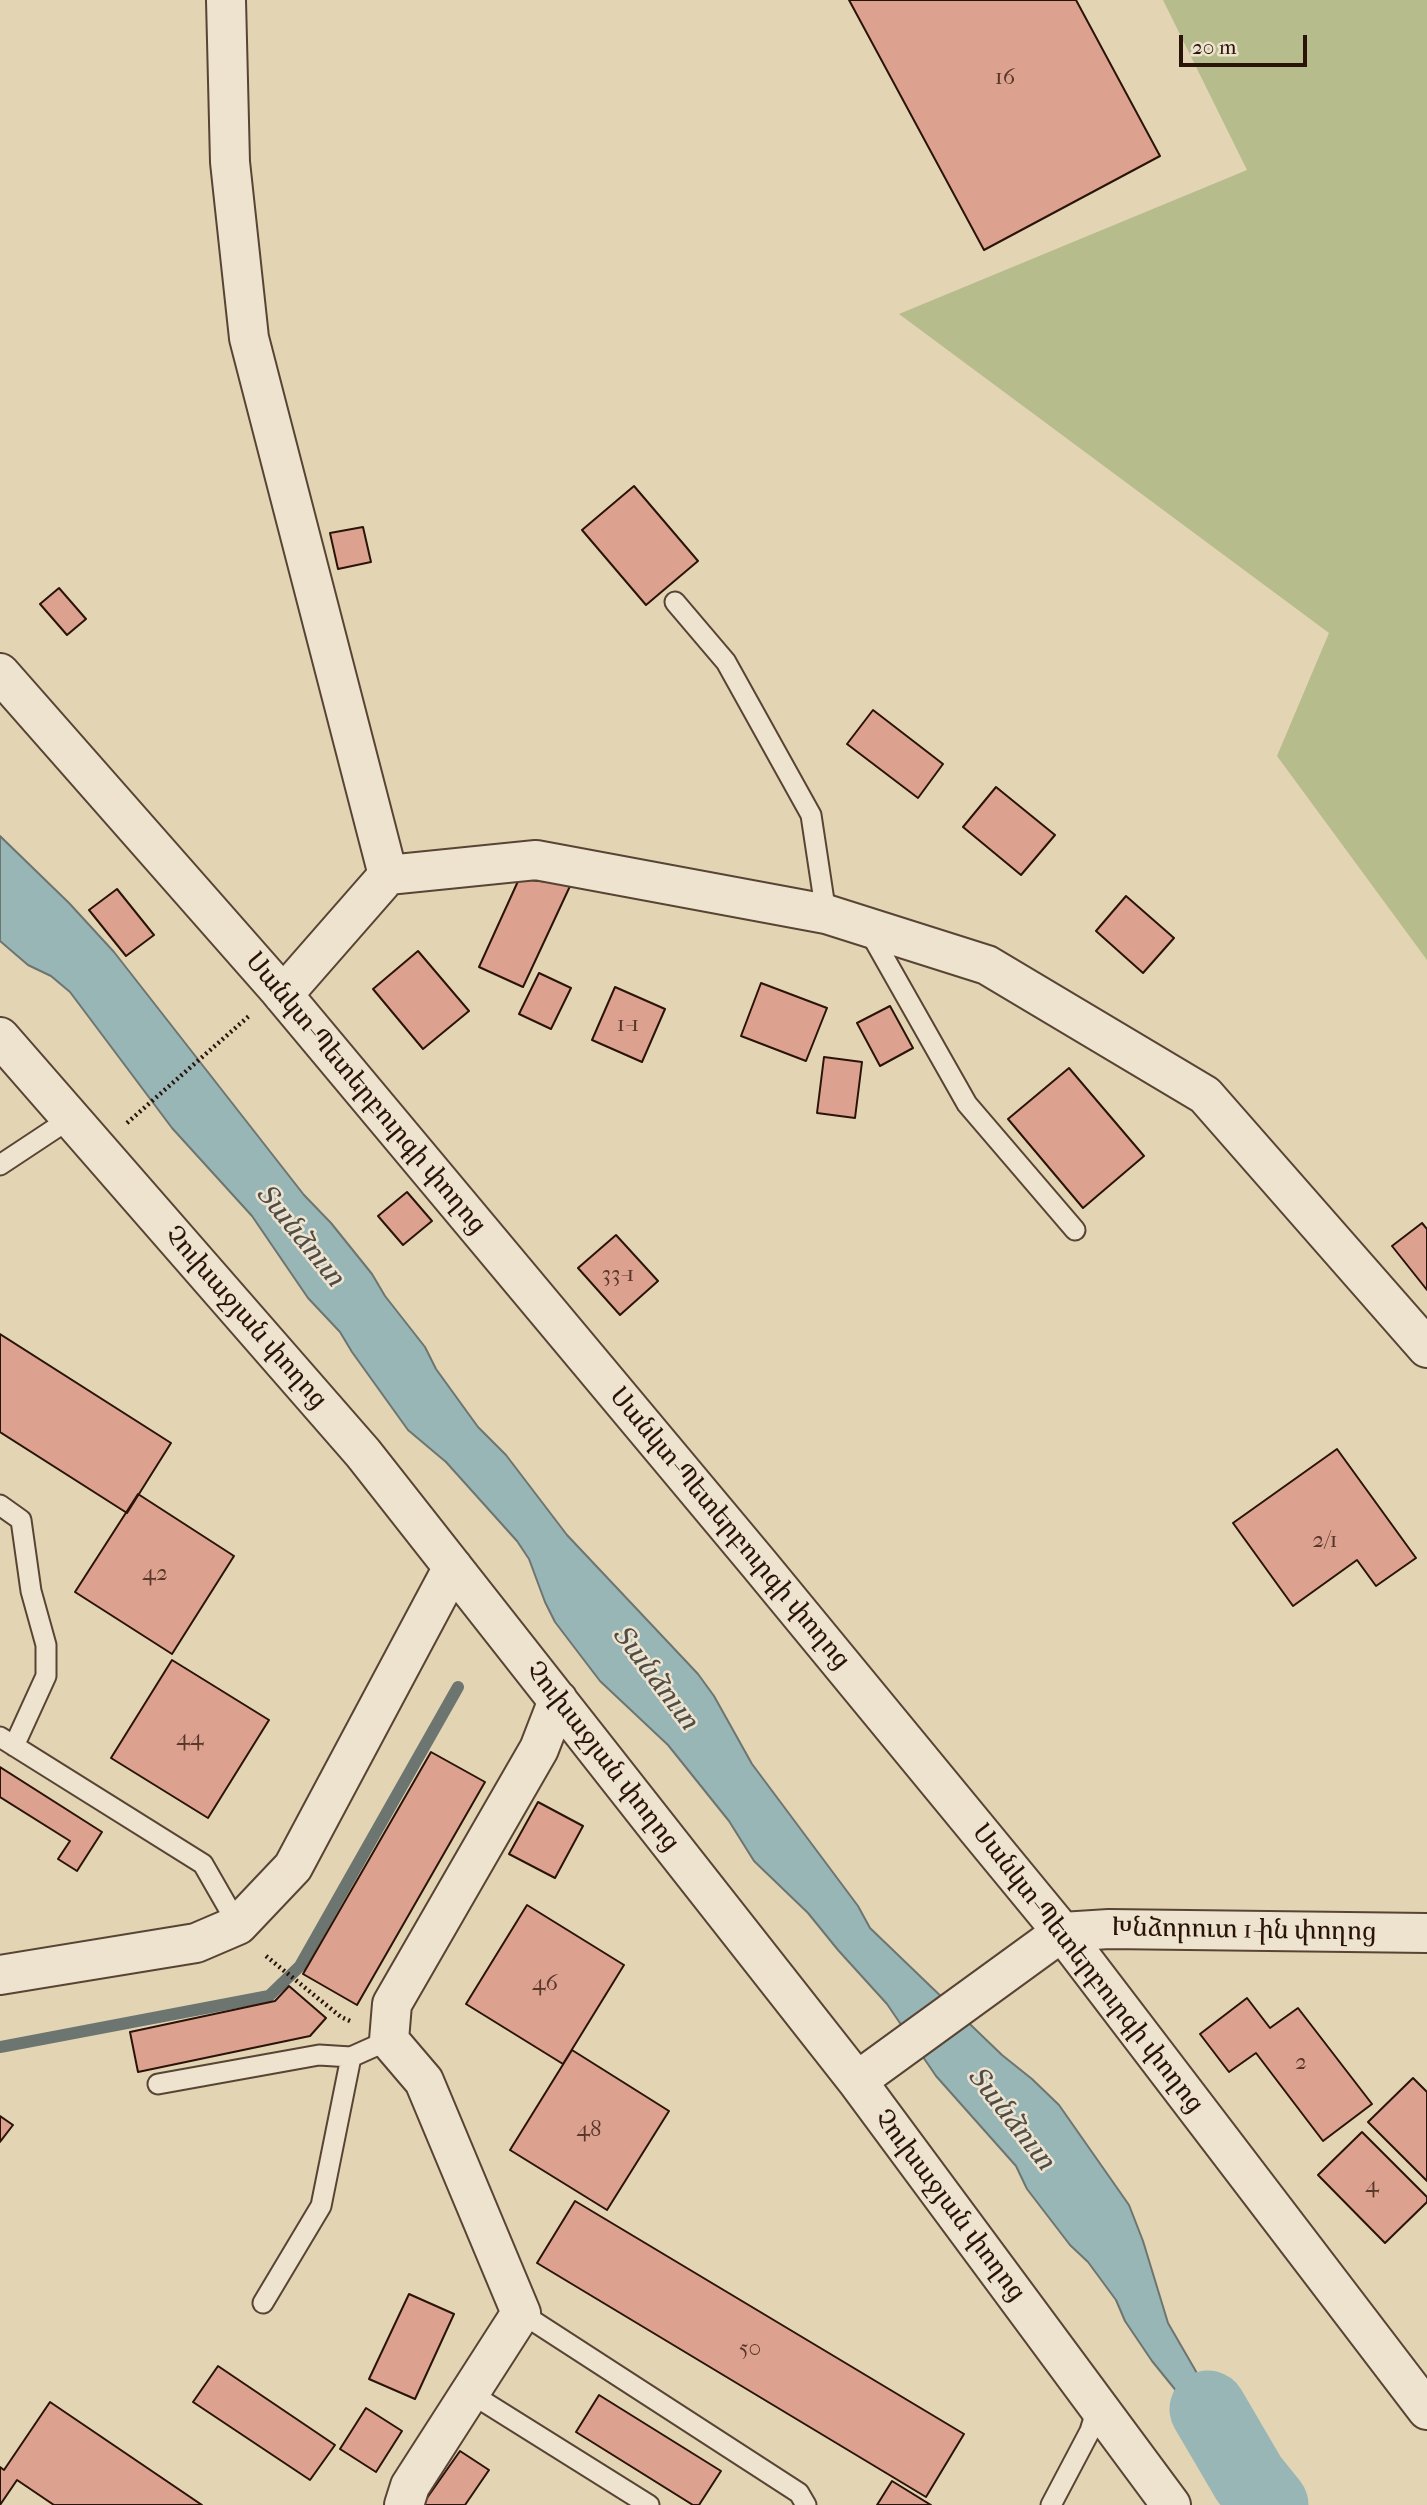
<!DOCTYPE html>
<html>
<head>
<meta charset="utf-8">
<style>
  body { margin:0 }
  #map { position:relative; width:1427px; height:2505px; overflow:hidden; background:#e3d4b3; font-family:"IM FELL French Canon",serif }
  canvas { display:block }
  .scale { position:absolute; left:1179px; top:35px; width:128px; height:32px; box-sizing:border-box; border:4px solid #2a1409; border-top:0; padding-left:9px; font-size:21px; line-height:24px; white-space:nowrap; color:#2a1409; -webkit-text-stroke:5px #ede3ce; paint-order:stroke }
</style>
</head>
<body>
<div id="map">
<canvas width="1427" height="2505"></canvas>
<div class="scale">20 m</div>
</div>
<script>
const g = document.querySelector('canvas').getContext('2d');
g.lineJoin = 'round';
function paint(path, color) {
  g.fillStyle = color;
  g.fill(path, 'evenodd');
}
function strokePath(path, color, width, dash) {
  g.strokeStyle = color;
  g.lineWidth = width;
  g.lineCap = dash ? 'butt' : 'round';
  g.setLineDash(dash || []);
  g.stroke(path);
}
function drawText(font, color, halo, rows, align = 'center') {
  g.font = font + ' "IM FELL French Canon","Noto Serif Armenian",serif';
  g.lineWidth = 5;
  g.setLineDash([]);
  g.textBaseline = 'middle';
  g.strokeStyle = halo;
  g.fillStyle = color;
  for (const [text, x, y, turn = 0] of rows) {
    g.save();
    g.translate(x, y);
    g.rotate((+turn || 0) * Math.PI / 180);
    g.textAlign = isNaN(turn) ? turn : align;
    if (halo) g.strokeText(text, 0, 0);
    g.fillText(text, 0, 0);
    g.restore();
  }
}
paint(new Path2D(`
  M1163,0H1427V960L1277,756L1329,633L899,314L1247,170Z`), '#b6bc8b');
const water = new Path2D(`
  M0,836L69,903L114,952L304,1195L331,1223L372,1274L385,1296L425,1347L436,1369L478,1427L506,1455L567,1535L698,1674L714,1696L752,1764L858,1906L870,1928L1002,2055L1032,2079L1059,2105L1129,2205L1143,2241L1168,2323L1246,2458L1270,2488L1266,2499L1255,2504L1244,2495L1212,2435L1152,2361L1125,2321L1116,2300L1088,2262L1070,2245L1027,2189L1016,2166L936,2076L887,2004L838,1950L808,1913L754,1861L729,1821L668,1745L600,1681L555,1622L545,1602L529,1559L517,1541L446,1462L408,1430L352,1352L340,1332L308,1298L252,1216L172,1128L70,992L51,976L28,965L0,941Z`);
paint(water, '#99b6b7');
strokePath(water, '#6d7571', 2);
strokePath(new Path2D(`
  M0,2047L269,1996L300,1966L458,1687`), '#6d7571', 12);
strokePath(new Path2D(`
  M1208,2409L1249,2479L1270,2505`), '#99b6b7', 77);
const building = new Path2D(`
  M849,0H1076L1160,156L984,250Z
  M634,486L698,561L646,605L582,530Z
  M363,527L371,562L338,569L330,533Z
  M59,588L86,619L67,635L40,604Z
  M873,710L943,764L918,798L847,744Z
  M996,787L1055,835L1021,875L963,827Z
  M519,879L571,884L523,987L479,967Z
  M117,889L154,935L126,956L89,910Z
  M1126,896L1174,938L1143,973L1096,931Z
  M418,951L469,1011L423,1049L373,989Z
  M539,973L571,988L551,1029L519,1014Z
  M761,983L827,1008L806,1061L741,1036Z
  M615,987L665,1009L642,1062L592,1040Z
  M890,1006L913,1048L880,1066L857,1023Z
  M824,1057L862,1062L855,1118L817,1113Z
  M1069,1068L1144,1156L1083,1208L1008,1119Z
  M407,1192L432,1221L403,1245L378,1216Z
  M1422,1223L1427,1229V1290L1392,1246Z
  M616,1235L658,1281L620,1315L578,1268Z
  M0,1334L171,1443L127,1513L0,1432Z
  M1337,1449L1416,1558L1376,1586L1357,1560L1293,1606L1233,1523Z
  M138,1494L234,1556L172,1654L75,1592Z
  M172,1660L269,1720L208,1818L111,1758Z
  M431,1752L485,1782L357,2005L303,1974Z
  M0,1767L102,1832L77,1871L58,1859L70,1841L0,1797Z
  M538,1802L583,1826L555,1878L509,1854Z
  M527,1905L624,1965L563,2064L466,2004Z
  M289,1986L326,2018L310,2036L138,2072L130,2032L275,2001Z
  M1247,1998L1270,2028L1298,2008L1372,2104L1323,2141L1256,2053L1229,2072L1200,2034Z
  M572,2050L669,2111L607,2210L510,2150Z
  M1413,2078L1427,2092V2181L1368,2122Z
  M0,2116L13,2125L0,2142Z
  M1362,2132L1427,2197V2202L1385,2243L1318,2175Z
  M575,2201L964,2434L926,2497L537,2263Z
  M409,2294L454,2314L415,2399L369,2379Z
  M218,2366L335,2445L310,2480L193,2402Z
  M599,2395L721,2471L699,2505H693L576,2432Z
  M50,2402L202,2505H54L17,2480L0,2505V2467L4,2470Z
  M366,2408L402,2431L376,2472L340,2449Z
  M460,2451L489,2470L465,2505H422Z
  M892,2481L931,2505H877Z`);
paint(building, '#dda18f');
strokePath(building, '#2a1409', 2);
const lane = new Path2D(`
  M675,602L726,662L811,815L826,914
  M869,931L967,1104L1075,1230
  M0,1165L71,1118
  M0,1505L21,1520L31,1591L46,1645V1676L14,1746
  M0,1737L203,1864L238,1925
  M158,2084L319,2055L351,2057L389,2040
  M263,2303L321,2206L351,2057
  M521,2313L799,2493L806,2505
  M470,2393L649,2505
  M1051,2505L1090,2431L1098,2405`);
const street = new Path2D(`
  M226,0L230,162L249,338L388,875
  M0,673L279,990L759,1564L1062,1932L1427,2410
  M283,995L388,875L536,860L826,914L987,965L1205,1095L1427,1348
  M0,1037L363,1453L857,2081L1171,2505
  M0,1975L196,1943L238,1925L293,1867L453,1567
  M857,2081L1062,1932L1109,1929L1427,1933
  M404,2505L410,2486L521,2313L424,2081L389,2040L392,2004L539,1749L558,1700`);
strokePath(lane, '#584434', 23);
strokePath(street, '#584434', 42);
strokePath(new Path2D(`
  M127,1123L249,1016
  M266,1956L341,2017L350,2021`), '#2a1409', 4.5, [2, 3.5]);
strokePath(lane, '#ede3ce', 19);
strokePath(street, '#ede3ce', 38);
drawText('23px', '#57372a', null, [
  ["16",1005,78],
  ["1-1",628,1025],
  ["33-1",618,1275],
  ["2/1",1325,1541],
  ["42",155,1574],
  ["44",190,1739],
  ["46",545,1984],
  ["2",1301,2063],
  ["48",589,2130],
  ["4",1372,2186],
  ["50",750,2349]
]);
drawText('26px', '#2a1409', '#ede3ce', [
  ["Սանկտ-Պետերբուրգի փողոց",365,1094,50],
  ["Չուխաջյան փողոց",245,1318,49],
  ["Սանկտ-Պետերբուրգի փողոց",729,1529,50],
  ["Չուխաջյան փողոց",602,1757,52],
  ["Խնձորուտ 1-ին փողոց",1244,1931,1],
  ["Սանկտ-Պետերբուրգի փողոց",1087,1969,52],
  ["Չուխաջյան փողոց",949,2206,53]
]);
drawText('italic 28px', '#514d46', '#ede3ce', [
  ["Տանձուտ",299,1236,51],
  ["Տանձուտ",654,1678,53],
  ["Տանձուտ",1010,2119,52]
]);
</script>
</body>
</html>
